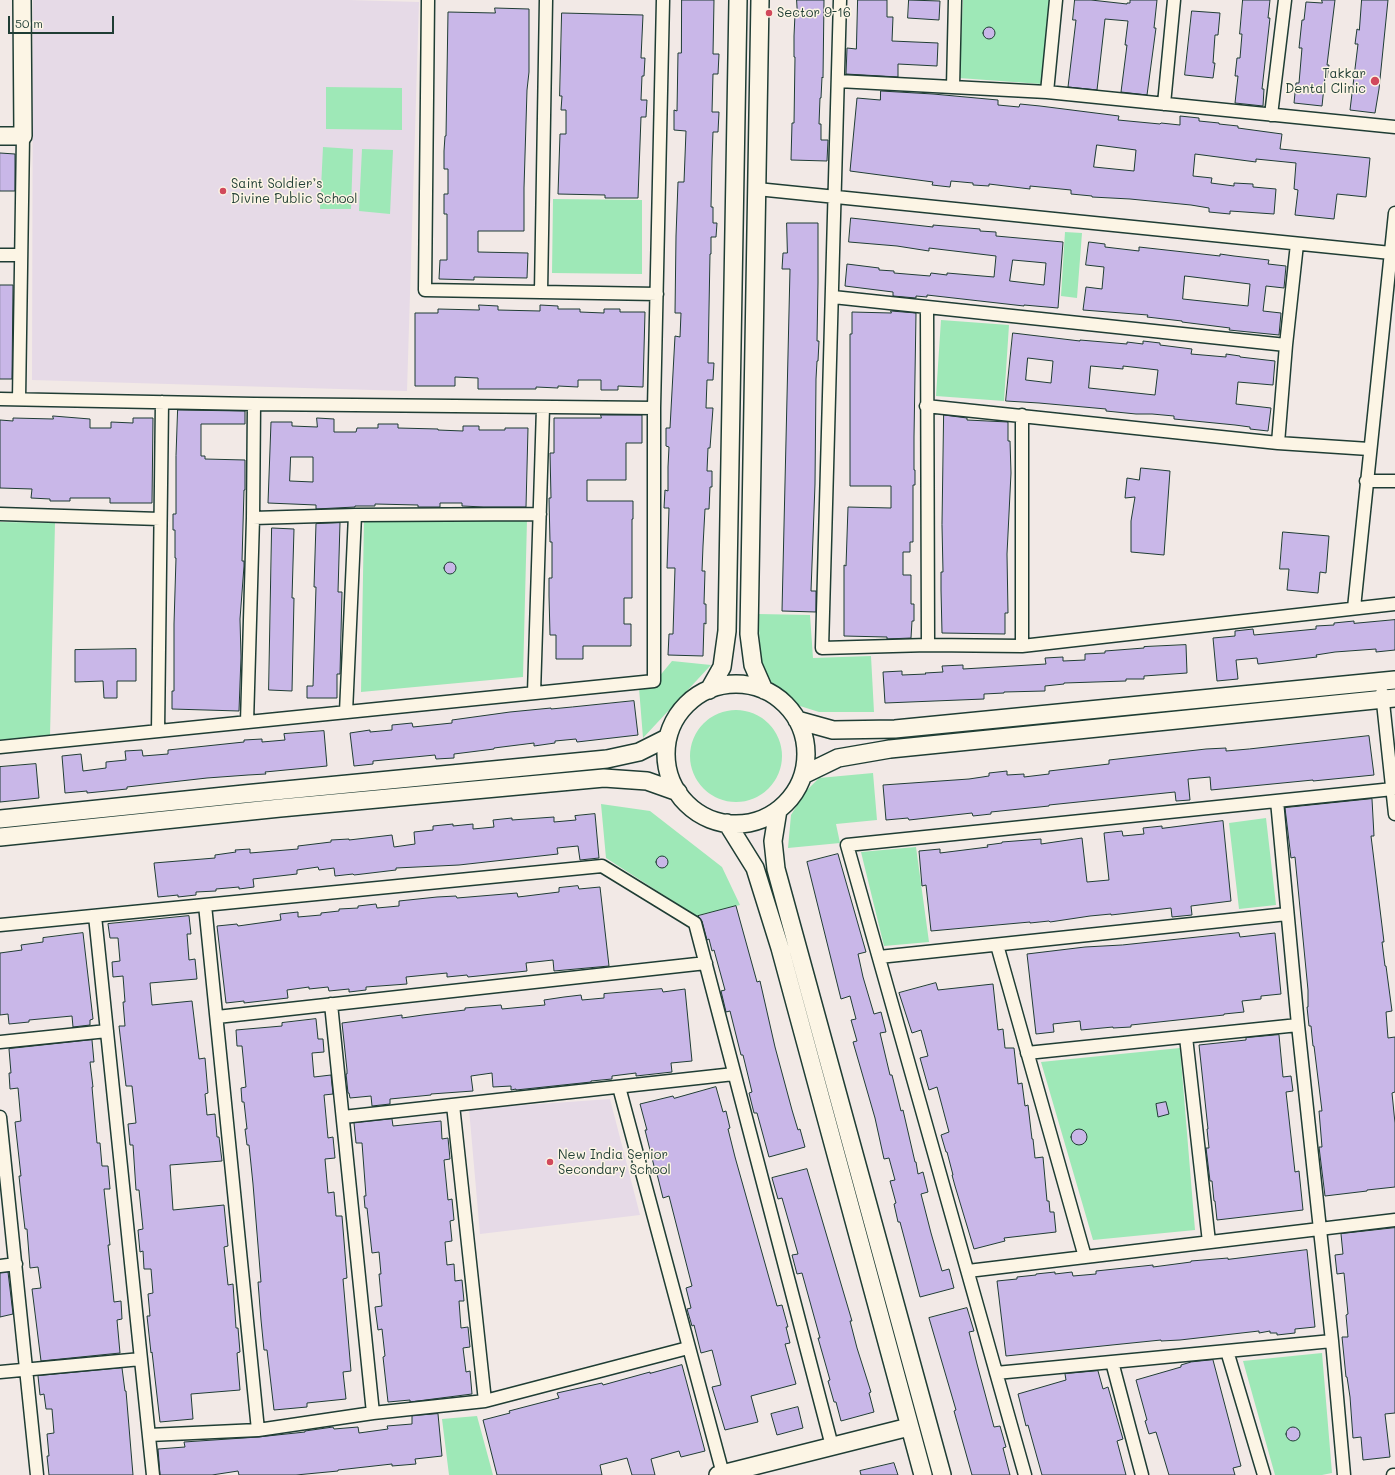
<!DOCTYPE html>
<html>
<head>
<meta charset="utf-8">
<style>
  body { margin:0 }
  #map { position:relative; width:1395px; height:1475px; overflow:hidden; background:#f2e9e6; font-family:Mali,sans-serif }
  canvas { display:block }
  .scale { position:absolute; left:8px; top:16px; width:106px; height:18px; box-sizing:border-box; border:2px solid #1f3d34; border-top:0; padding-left:5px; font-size:12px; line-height:14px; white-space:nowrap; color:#1f3d34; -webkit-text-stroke:3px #fcf5e5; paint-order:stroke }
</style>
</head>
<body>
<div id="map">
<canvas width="1395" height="1475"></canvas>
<div class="scale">50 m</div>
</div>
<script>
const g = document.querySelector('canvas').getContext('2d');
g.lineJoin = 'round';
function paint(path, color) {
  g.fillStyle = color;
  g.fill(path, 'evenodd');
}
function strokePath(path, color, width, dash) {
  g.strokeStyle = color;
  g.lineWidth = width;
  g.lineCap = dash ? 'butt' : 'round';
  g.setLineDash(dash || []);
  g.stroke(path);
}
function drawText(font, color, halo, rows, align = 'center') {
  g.font = font + ' Mali,sans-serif';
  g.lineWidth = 3;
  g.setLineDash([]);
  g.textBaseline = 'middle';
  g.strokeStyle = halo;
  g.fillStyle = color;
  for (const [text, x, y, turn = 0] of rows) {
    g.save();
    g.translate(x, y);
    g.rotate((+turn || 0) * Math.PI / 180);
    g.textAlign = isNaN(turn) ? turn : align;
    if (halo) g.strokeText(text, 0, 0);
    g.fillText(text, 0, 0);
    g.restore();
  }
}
paint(new Path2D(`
  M33,0H349L419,2L407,391L32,380Z
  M610,1099L640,1215L480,1234L469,1109Z`), '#e6dae7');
paint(new Path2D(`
  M963,0H1050L1041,84L959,78Z
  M326,87L402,88V130L326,129Z
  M323,147L353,149L351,209H320Z
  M362,149L393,150L390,214L359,211Z
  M553,199L642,200V274L552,273Z
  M1065,232L1082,233L1077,298L1061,296Z
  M941,320L1009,325L1004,401L936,396Z
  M364,518L527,520L523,677L361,692Z
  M0,522L55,523L50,736L0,740Z
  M758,614L810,615L813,658L871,656L874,712H819L800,706L779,690L767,678L761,663Z
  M672,661L711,665L643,738L639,688L653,684Z
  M690 756a46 46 0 1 1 92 0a46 46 0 1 1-92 0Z
  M873,773L877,820L836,824L840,843L788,848L791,815L805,792L819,778Z
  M601,804L650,811L722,867L740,905L696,916L606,858Z
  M1266,818L1276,905L1239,909L1229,823Z
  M916,847L929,942L884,946L861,852Z
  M1180,1048L1195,1230L1093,1240L1041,1062Z
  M1322,1353L1332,1473L1322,1475H1275L1243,1361Z
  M477,1416L493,1475H449L442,1419Z`), '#9ee8b7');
const building = new Path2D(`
  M682,0H714L713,54H719L718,74H713L712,112H719L718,132H713L712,159L711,207H713V223H717L716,237H711V254H710L708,363H714L713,380H707L706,408H713L710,448H708L707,471H712V487H710L709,509H705L703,546L702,571H705L704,604H706V624L704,623L703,656L668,655L669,634H673L675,568H667L669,508H664L665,490L668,491V467L669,447L666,446V428H670L675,336L680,337L681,313H675L676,236L678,182H684L686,131L674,130V110L677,111L678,53H681Z
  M797,0H824L823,78L822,77L821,98H820L819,124H821V140H828L827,161L791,160L792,123H794L795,57H794V36L795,14H797Z
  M858,0H887V17H893L892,41L938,43L937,66L898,64V77L846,74L847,48L856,49Z
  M909,0L940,1L939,20L908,18Z
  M1075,0H1091L1127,4V3H1130V0H1157L1154,28H1156L1147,95L1121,92L1127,45H1125L1128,21L1105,19L1097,90L1068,87L1076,20H1073Z
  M1243,0H1270L1268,18H1270L1262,89H1264L1263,106L1235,103L1238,76H1235L1237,58H1240L1242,34H1240Z
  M1322,0H1335L1327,65H1329L1327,78L1325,77L1322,106L1294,103L1296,83H1299L1302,48H1299L1302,20H1304L1306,2L1322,3Z
  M1362,0H1388L1379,89L1375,113L1350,110L1358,44H1355L1357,29L1359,30Z
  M495,8L529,9V72L527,90L524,188V231H478V252L528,253L527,278L474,277V280L439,279L440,260H447V214H444V194H448V169H444V151L445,136H446L448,12L495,13Z
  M1192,11L1220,13L1218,35H1215L1213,63H1215L1213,78L1185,75Z
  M562,13L643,15L641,58H645L644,76H642L641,100H647L646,117H641L638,198H605V195L558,194L560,134H566V110H561L562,96H560Z
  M983 33a6 6 0 1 1 12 0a6 6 0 1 1-12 0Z
  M881,91L933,94L998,100V105L1019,107L1020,104L1040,106L1119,116L1118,120L1160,124L1161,123L1180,125V116L1199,118V121L1219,123V124L1238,126V128L1282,134L1280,149L1370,158L1366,197L1337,194L1334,219L1295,215L1298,190L1294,189L1296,163L1256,159V162L1195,154L1193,176L1212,178L1211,183L1234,186V183L1253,184V187L1276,189L1274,214L1230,211V214L1209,212V208L1191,205L1130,199L1092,197V196L1071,194V190L1030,186V189L989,184V186L973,185V183L951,181L950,187L932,185L933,182L850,171L857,98L880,100ZM1097,145L1136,150L1134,171L1094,167Z
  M0,153L15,154V191H0Z
  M851,218L933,227V225L980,229V231L996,232V236L1063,242L1058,308L1024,305V306L927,295V297L916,296V298L893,296V292L845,286L847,264L879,268V270L894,271V273L930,276L931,273L947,275V273L994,277L996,256L929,248V251L897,246L849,242ZM1013,260L1046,263L1044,285L1010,281Z
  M787,223H818V283L817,341H819L818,361H817L816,379L815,484L811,591H816V612L782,611L790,269H782L783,253H787Z
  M1089,242L1105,244V247L1139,251V247L1220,256V254L1234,256L1269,260L1268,264L1286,266L1284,288L1266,286L1263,311L1281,313L1279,335L1229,330L1230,328L1182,322V321L1147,317L1148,315L1083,310L1086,287L1102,289L1104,267L1086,265ZM1185,276L1250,284L1248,306L1183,299Z
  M0,285H13L12,379H0Z
  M479,305L498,306V310L540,311V305L558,306V309H580V312L604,313V309H620V312H645L643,387L618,386V390H601V380H578V387L558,386V388L536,387V389H478V378L455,377V386H415V313H438V309L479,310Z
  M891,311L916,313L914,437V470H915V485H913V542H910V552H903V575H911V604H914V621H912L911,638L887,639V637L844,636V565L846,566L848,507L891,508V486H850V334H852V312L891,313Z
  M1013,333L1080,341V340L1127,344V342L1143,344V341L1160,343V345L1192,349L1191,354L1226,357V354L1240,356V357L1275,361L1273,385L1238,382L1236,404L1271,408L1268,431L1250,429V427L1235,425L1174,419V416L1152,414H1136L1106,411V409L1039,403L1006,401ZM1028,358L1053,361L1051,383L1026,380ZM1091,366L1123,369V366L1158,370L1155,395L1089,388Z
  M178,410L245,411V424H201V456H205V459L245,460V490H244L242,561H244V566L240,619L241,657L239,711L172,709V691H174V624L176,558H175V530H173V514H176V456Z
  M601,415H642V443H626V480H587V501H633V519H632V598H624V624H631V646H583V659H556V635H550L549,596V578H552V542H550L549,498H551L550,453H554V418H601Z
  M944,415L967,418V420L1008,422V441H1010L1011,473L1007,554L1008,613H1005V634L942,633L941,590V572H943L942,525Z
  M53,416L90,419V428H111V422L133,423V418H153L152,503H110V498H70V501H50V499L31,498L32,489L0,488V420L13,421V418L53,419Z
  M317,418L334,419V432H356L357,428H378V424H398V428L438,429V430L463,431V426H479V430H505V428H528L526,507H484L462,506V503H440V507H418V505L375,504V506H355V507L316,509V505L268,503L271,422H292V426L317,427ZM291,457H313V482L290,481Z
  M1141,468L1170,471L1164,555L1131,552V521L1135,497L1125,498L1127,478L1139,480Z
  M340,523L338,592H342L340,674H337V698H307V686H313L316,587H314L316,524Z
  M272,528L294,529L292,598H294L292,691L269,690Z
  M1283,532L1329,536L1326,573L1320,572L1318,593L1287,590L1289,569H1280Z
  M444 568a6 6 0 1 1 12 0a6 6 0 1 1-12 0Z
  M1395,620V650L1376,652V649L1335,652L1316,655L1317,657L1258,664L1257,658L1236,660L1238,679L1217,681L1213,638L1235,636V631L1253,629L1254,635L1316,629V626L1334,625V623L1354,621V623Z
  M1186,645L1187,673L1144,676V679H1126V681L1064,683V684L1045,686V691L1004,692V693L984,694V699L885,703L883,672L902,671V675L926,674L925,673L943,672L942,666L963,665V669L1046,664L1045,658L1063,657V661L1085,660V654L1105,653V651L1144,648V647Z
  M136,649V681H117V698H104L103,681L75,682V650Z
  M634,701L638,735L577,742L576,739L555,741V743L534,746V743L494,748V749L454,754V758L436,759L435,755L373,761V764L354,766L350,733L370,730V732L392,730V725L412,723L413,727L452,723V720L510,712L551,708V709L572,707Z
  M324,731L327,766L265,772L266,774L248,775L207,778L127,787V789L87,793V791L65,793L62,756L81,754L83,771L106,768V762L126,760L125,751L142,750L143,756L168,754V750L244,742V740L262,739V742L285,740L284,734Z
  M1369,736L1374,775L1313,781V780L1211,790L1210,777L1188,779L1190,800L1176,801L1175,792L1049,805V806L991,812V814L973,816L972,813L909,820L908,818L886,820L883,785L969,779L989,776V773L1007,771V775L1024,774V777L1049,774V771L1109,764V760L1206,749L1226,748V751L1249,749Z
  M36,764L39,798L0,802V767Z
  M1372,799L1374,836H1371L1384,942H1382L1385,966H1386L1392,1011L1386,1012L1388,1038L1395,1037V1092L1392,1093L1395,1123V1187L1367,1190V1191L1325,1196L1319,1147H1322L1319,1111H1322L1314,1046H1313L1311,1026H1309L1307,1007H1308V990L1295,857L1291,858L1285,808Z
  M595,814L599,858L580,860L578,846L557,848L558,854L459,865L396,868V870L354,875L353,874L335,876L334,868L319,870L318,867L297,870V874L253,879L254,887L239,889V887L216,889V891L196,892V895L178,897V895L158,897L154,863L215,858V855L236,852L235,850L250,849V853L298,849V846L331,842V840L349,839V840L392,835L394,847L415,844L414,832L433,830V826L453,824V826L473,824V829L494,827L493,820L512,818V820L554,817V822L576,820L575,816Z
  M1223,821L1231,901L1191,906L1192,915L1172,917L1171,908L1111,915V914L1090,916L1050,922L1049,921L1030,923V922L931,931L926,885L922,886L919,851L940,849V853L988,847L987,845L1002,843V842L1041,839V844L1082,838L1087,882L1109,880L1104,833L1122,831L1123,836L1144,834L1143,828L1162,826V828Z
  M838,854L866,952L858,954L863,977L874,1014L881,1012L886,1032L880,1033L890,1075H892L901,1111L903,1110L915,1162H916L918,1174L923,1172L928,1192L921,1194L931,1233L942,1271L949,1269L954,1288L920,1297L900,1222H898L894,1204L896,1203L890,1181L895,1180L889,1158L884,1159L875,1118L853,1042L857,1041L851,1020L856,1019L850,996L841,999L807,862Z
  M656 862a6 6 0 1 1 12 0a6 6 0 1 1-12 0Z
  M578,886L579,889L600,887L609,966L554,971L553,960L526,963L527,971L468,977L467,975L447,977V973L406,977L407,984L366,987V990L349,992V989L329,991L328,987L309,989V987L287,990L288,998L244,1003V1001L226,1003L217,926L237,924L238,926L281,920L280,914L298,912V917L321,915V913L339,911V909L358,908V906L376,904L377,908L399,906V901L437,897L456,896L457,898L517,893L518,897L559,892V888Z
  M736,906L757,982L760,981L775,1047L792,1110L798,1130L800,1129L805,1147L769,1157L757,1113H754L749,1093L752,1092L743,1055H741L730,1011L726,1012L721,991L725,990L714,950L712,951L709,939L707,940L702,921L698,916Z
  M189,916L191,934H187L189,960L195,959L197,979L150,983L152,1005L192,1001L199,1059L205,1058L208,1093L205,1094L207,1115L215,1114L217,1137H219L222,1161L170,1165L173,1210L224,1205L228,1246L224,1247L228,1285L233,1284L236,1328H238L240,1352L237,1353L240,1390L191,1394L193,1419L160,1422L152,1352L151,1353L147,1316H150L148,1294L153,1293L151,1269H144L143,1251L140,1252L138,1230L143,1229L139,1190H136L133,1145H130L128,1124L136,1123L132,1086H126L119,1026H125L123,1002H125L123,976L113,977L112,962L120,961L118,938H110L108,924Z
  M83,933L93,1019L90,1020V1025L73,1027L72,1016L29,1020V1022L9,1024L8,1014L0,1015V953L22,950L21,945L43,942V938Z
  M1239,933L1240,937L1275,933L1281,994L1261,996V999L1242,1001L1244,1012L1224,1014V1015L1131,1025V1027L1113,1028V1027L1081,1030L1080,1021L1053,1024L1054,1032L1036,1034L1027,954L1085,947L1122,945Z
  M936,983L938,990L993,984L998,1030L1003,1029L1005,1048H1014L1018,1084L1022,1083L1025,1106L1028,1105L1032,1139H1033L1035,1158L1043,1157L1047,1201H1049L1050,1212H1054L1056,1232L1004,1238L1005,1241L974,1249L955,1186L952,1175H953L947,1152H946L941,1135L949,1132L937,1087L929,1090L920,1058L928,1056L921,1030L912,1033L899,993Z
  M662,989L663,992L685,989L692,1061L671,1063L672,1072L636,1076V1073L612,1076V1079L591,1081V1082L516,1090V1089L511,1090V1086L493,1087L492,1073L471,1076L473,1091L431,1094V1095L390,1099V1104L372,1106L371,1096L350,1098L349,1093H348L346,1074H347V1070L342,1023L402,1015V1018L423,1015L465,1010V1008L501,1005L502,1009L523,1007L545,1005L544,1000L564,997L581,995L582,1000L604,998V994Z
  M316,1019L318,1039H323L324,1052L312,1053L314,1077L331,1075L333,1094L324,1095L328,1138L333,1137L335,1158L325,1159L328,1193L334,1192L336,1216H342L347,1278L343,1279L351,1371L343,1372L346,1399L307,1403V1407L274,1410L267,1350H264L261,1320L258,1282H261L253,1184L249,1145H247L245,1129H247L244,1102H242L241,1088L246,1087L242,1046H237L236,1030L282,1026V1023Z
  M1279,1035L1283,1077L1291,1076L1293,1091L1286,1092L1295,1172L1299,1171L1303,1210L1217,1220L1215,1201H1214L1212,1181H1210L1206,1148H1209L1207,1129H1208L1199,1045L1246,1040V1038Z
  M92,1040L94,1062H90L93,1087H92L97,1143H100L102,1166H108L110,1189H104L110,1245H108L112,1282L114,1302L121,1301L122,1319L117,1320L120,1353L41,1361L32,1289L41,1288L38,1267L30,1268L27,1229H25L21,1195L19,1176H21L15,1122L21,1121L18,1088L10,1089L9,1073H11L9,1049Z
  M716,1087L723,1112L726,1111L730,1128L728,1129L735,1157L777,1306L782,1305L788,1327H786L790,1343L785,1344L796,1384L751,1396L758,1422L725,1430L712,1387L721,1385L712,1350L701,1353L694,1325L692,1326L687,1309L691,1308L686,1288L692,1286L669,1196L663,1198L657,1174H656L645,1130H647L640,1104L673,1096L674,1098Z
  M1166,1102L1169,1114L1158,1117L1156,1104Z
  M392,1119L393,1126L441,1121L442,1139L448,1138L450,1159L444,1160L448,1200L452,1199L454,1220L450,1221L452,1241L445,1242L447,1265L454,1264L455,1281L462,1280L464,1301H459L461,1328L468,1327L470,1347L463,1348L466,1372L470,1371L472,1394L410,1402V1400L388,1402L383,1357L385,1356L382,1329L378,1330L375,1307L382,1306L379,1274H381L379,1252L372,1253L367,1208H365L364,1196H366L362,1143H356L354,1123Z
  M1071 1137a8 8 0 1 1 16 0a8 8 0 1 1-16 0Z
  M807,1169L852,1321H850L857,1348L871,1392L869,1393L874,1412L841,1421L836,1402H834L828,1381L830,1380L818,1338H820L802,1273L797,1274L792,1255L798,1254L782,1198L778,1199L772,1178Z
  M1395,1228V1413L1385,1414L1390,1457L1363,1460L1361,1437L1353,1438L1350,1397L1347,1377H1346L1342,1337H1348L1346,1315L1348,1314L1344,1273L1337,1274L1335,1255L1343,1254L1341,1234Z
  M1307,1250L1315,1327L1295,1329V1333L1277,1335V1333H1270V1331L1259,1333V1331L1180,1340L1161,1341V1340L1112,1345L1006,1356L997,1281L1017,1279V1277L1036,1275V1274L1055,1272V1274L1072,1272L1073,1276L1096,1274V1271L1153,1265V1267L1191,1262V1261L1228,1258V1259Z
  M8,1272L13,1314L0,1317V1273Z
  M967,1308L974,1331L969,1332L977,1364L994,1427L1000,1426L1006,1447L1003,1448L1010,1475H972L954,1411L956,1410L929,1318Z
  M1213,1360L1241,1466L1233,1468L1235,1475H1169L1156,1432L1149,1434L1145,1421L1147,1420L1136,1380L1181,1367V1365L1191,1362Z
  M682,1365L705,1451L681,1457L679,1451L651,1459L655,1475H632L627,1458L600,1465L602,1475H497L483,1420L510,1413L509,1411L559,1398L557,1393L602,1383L603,1385L650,1372V1373Z
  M122,1368L125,1391H126L133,1475H49L47,1456H49L47,1434L54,1433L52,1409H46L44,1394L40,1395L38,1376Z
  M1098,1371L1103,1389L1108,1387L1123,1439L1117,1441L1126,1475H1042L1028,1425L1026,1426L1018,1394L1066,1380L1065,1374Z
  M798,1407L803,1428L777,1435L771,1414Z
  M438,1414L442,1456L415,1459L416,1464L392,1466V1464L338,1470V1471L296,1475H239L238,1471L212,1475H160L158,1449L185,1447L184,1442L258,1437L305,1432V1431L333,1427L334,1429L358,1427L359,1433L388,1429L387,1426L412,1424V1416Z
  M1286 1434a7 7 0 1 1 14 0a7 7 0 1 1-14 0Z
  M894,1463L898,1475H861L860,1471Z`);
paint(building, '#c9b7e8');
strokePath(building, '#1f3d34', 1);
const street = new Path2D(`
  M428,0L425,290L657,294
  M840,0L822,648L928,645L1022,646L1395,604
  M838,81L1047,92L1395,127
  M953,87L955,0
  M1047,92L1056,0
  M1164,104L1174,0
  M1271,115L1285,0
  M757,189L1391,253
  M0,255H21
  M541,292L546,0
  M833,297L1286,345
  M927,308L928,645
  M0,399L254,404L654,408
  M19,399L23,136
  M926,406L1278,443L1369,449
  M1022,415V646
  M1278,443L1286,345L1297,244
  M1366,481H1395
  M0,514L160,519
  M253,518L355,515L540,514
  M1354,608L1395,213
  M534,693L543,408
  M1382,693L1395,814
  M346,712L355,515
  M247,722L253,518L254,404
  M158,731L162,402
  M0,747L654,681V408L663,0
  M1277,801L1298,1025L1332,1341L1344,1475
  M205,905L258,1430
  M95,916L153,1475
  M0,925L602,866L695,923L832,1446
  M997,945L1085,1257
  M879,957L1287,914
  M331,1004L373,1413
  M217,1017L706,963
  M1186,1037L1209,1242
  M0,1042L107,1031
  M1027,1053L1298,1025
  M619,1087L723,1474
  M453,1105L485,1401
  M0,1117L37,1475
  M343,1117L734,1074
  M0,1266L16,1264
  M968,1271L1395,1220
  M1227,1351L1264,1475
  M1112,1362L1142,1475
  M0,1372L141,1359
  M996,1373L1332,1341
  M149,1435L258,1430L373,1413L485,1401L688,1348
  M1025,1475L847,845L1393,789
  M1393,1475H1395`);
const secondary = new Path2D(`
  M760,0L749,634L753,665L764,690
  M0,136H23L22,0
  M666 754a70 70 0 1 1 140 0a70 70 0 1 1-140 0Z
  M709,690L722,667L727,631L738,0
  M797,720L833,730L895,729L1395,680
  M803,775L838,758L890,749L1395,698
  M778,810L773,841L776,869L942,1475
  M0,819L244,794L607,759L639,752L667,738
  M727,823L755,868L780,948L923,1475
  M0,837L280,808L604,778L647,781L678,792
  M718,1475L909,1427`);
strokePath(street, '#1f3d34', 15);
strokePath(secondary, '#1f3d34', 20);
strokePath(street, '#fcf5e5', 12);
strokePath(secondary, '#fcf5e5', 17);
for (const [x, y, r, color] of [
  [769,13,4,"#d1495b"],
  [1375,81,5,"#d1495b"],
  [223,191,4,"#d1495b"],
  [550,1162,4,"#d1495b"]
]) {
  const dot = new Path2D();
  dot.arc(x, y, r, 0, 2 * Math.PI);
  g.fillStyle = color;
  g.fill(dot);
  strokePath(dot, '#fcf5e5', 1.5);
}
drawText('13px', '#1f3d34', '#fcf5e5', [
  ["Sector 9-16",777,13],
  ["Takkar",1366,74,"right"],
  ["Dental Clinic",1366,89,"right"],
  ["Saint Soldier’s",231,184],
  ["Divine Public School",231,199],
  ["New India Senior",558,1155],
  ["Secondary School",558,1170]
], 'left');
</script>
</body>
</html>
